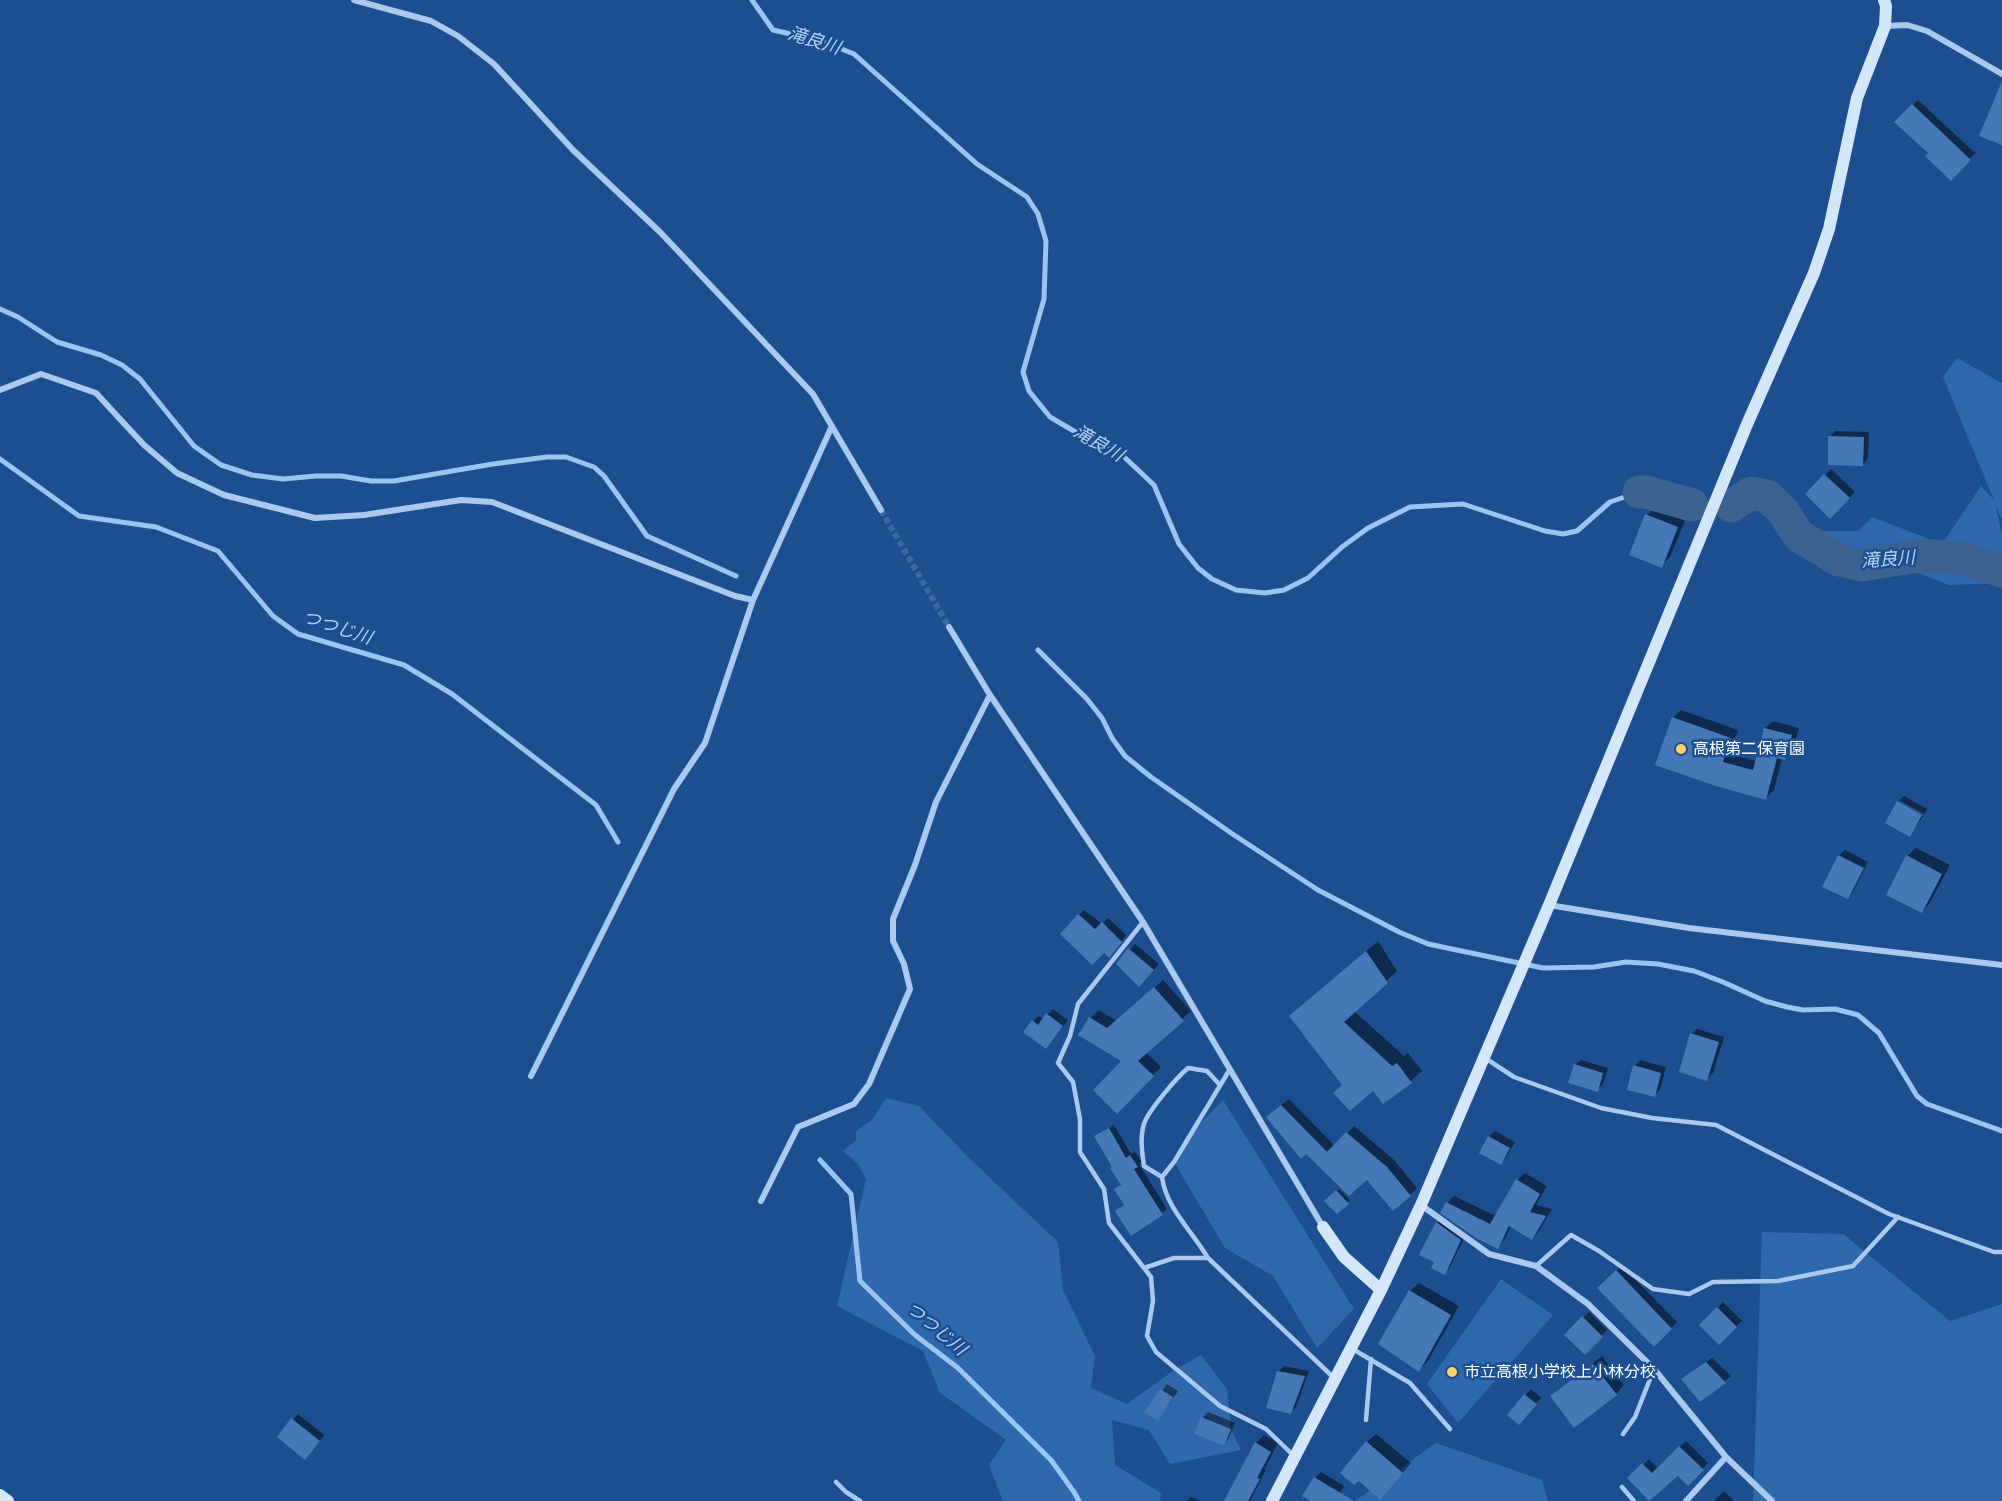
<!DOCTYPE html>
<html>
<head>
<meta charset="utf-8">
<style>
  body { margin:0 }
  canvas { display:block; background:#1b4f8f }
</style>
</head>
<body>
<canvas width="2002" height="1501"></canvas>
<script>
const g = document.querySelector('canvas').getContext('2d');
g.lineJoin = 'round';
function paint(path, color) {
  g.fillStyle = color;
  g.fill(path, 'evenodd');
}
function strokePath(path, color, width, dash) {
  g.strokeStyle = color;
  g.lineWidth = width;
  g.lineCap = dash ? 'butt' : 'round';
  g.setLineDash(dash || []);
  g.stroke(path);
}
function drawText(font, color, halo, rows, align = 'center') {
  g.font = font + ' Figtree,"Noto Sans JP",sans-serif';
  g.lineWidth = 5;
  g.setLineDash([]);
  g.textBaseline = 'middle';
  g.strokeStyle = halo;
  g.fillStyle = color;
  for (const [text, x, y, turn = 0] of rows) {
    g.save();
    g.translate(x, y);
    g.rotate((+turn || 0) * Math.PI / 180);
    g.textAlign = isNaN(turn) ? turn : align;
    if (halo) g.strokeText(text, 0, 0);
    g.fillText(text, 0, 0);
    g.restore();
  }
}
paint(new Path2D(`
  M1957,358L2002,383V519L1996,507L2002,535V583L1949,585L1903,567L1843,558L1822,541L1819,531H1858L1872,517L1942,544L1981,486L1994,500L1943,377Z
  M886,1098L919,1106L968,1157L1058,1242L1063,1290L1095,1356L1091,1388L1127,1404L1170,1373L1201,1355L1227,1389L1231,1429L1241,1450L1170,1464L1149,1430L1112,1420L1115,1465L1161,1493L1160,1501H1003L989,1465L1006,1440L940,1393L923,1351L837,1306L866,1179L858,1164L843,1151L856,1140V1131L872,1120Z
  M1223,1100L1354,1309L1317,1348L1273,1276L1225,1248L1174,1162L1184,1140Z
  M1762,1232L1843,1234L1950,1321L2002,1304V1501H1753Z
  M1501,1279L1553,1315L1458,1423L1427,1384Z
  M1436,1443L1542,1480L1548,1501H1355Z`), '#2e69ad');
paint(new Path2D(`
  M1918,100L1975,153L1951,179L1930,153L1897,122Z
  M1835,431L1869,432L1868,458L1863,464L1830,437Z
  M1831,469L1855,492L1830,517L1807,494Z
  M1655,506L1686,518L1670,557L1661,566L1647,515Z
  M1681,710L1738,730L1730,754L1756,761L1765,728L1773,721L1799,728L1793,751L1785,758H1782L1774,790L1766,798L1716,785L1673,718Z
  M1904,796L1927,809L1924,814L1899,800Z
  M1898,803L1923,816L1910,835Z
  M1916,848L1950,865L1930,903L1922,912L1907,856Z
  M1845,850L1868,862L1853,892L1848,898L1839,856Z
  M1084,910L1102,924L1108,918L1126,935L1115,950L1079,915Z
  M1378,941L1397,971L1354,1011L1404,1056L1408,1053L1422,1071L1411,1081L1383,1102L1373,1088L1344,1084L1291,1016Z
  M1135,944L1159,964L1145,980L1118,964Z
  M1163,980L1191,1011L1146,1052L1161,1067L1117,1111L1124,1060L1090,1018L1099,1010L1117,1021Z
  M1053,1009L1068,1020L1052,1041L1033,1021L1039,1016L1043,1019Z
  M1697,1029L1724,1037L1713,1073L1707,1079L1692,1034Z
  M1581,1060L1608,1068L1603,1084L1597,1090L1575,1065Z
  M1640,1060L1666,1067L1660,1090L1654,1096L1635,1066Z
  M1289,1099L1335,1146L1354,1126L1394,1160L1417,1188L1410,1195L1367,1178L1349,1194L1275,1110Z
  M1114,1125L1131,1154L1135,1152L1142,1161L1139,1164L1167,1209L1131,1234L1126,1204L1116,1189L1122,1184L1096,1137Z
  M1495,1131L1515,1142L1506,1157L1501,1163L1481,1152L1489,1137Z
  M1525,1173L1547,1186L1536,1205L1552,1209L1539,1231L1532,1239L1511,1226L1505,1239L1497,1247L1447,1203L1454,1196L1496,1216L1517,1180Z
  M1339,1189L1350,1200L1337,1212L1327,1201Z
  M1443,1218L1466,1234L1450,1267L1445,1273L1437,1223Z
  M1622,1266L1677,1322L1654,1345L1600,1288Z
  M1419,1283L1459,1306L1428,1361L1419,1370L1410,1291Z
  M1723,1302L1742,1321L1719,1343L1701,1325Z
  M1589,1312L1607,1330L1585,1353L1566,1335Z
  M1602,1356L1624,1385L1616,1394L1552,1396Z
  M1712,1358L1731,1376L1700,1400L1683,1379Z
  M1284,1366L1309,1371L1296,1407L1291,1412L1278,1372Z
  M1167,1384L1178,1391L1158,1419L1147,1412Z
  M1531,1389L1541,1398L1524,1418L1509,1415Z
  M1208,1412L1235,1423L1229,1438L1224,1444L1202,1418Z
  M298,1414L324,1435L310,1452L279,1436Z
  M1376,1434L1411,1463L1389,1489L1359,1479L1367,1442Z
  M1264,1435L1278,1443L1264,1470H1266L1250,1501H1226L1256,1443Z
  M1686,1441L1708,1463L1688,1484L1678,1473L1629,1478L1649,1459L1658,1469Z
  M1321,1472L1344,1486L1335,1501H1314L1315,1478Z
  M1724,1491L1734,1501H1714Z
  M1191,1497L1201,1501H1187Z`), '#0007');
strokePath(new Path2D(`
  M752,0L773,30L822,41L854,54L977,164L1027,197L1038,214L1046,241L1044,299L1023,372L1029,391L1050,417L1096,444L1121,454L1154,485L1179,544L1198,568L1212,579L1236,590L1265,593L1284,590L1308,578L1342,547L1368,528L1410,507L1463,504L1545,531L1563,534L1577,531L1610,502L1639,492
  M0,309L18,317L57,342L101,355L122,365L140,379L194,446L221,465L252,475L283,479L316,476H341L371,481H394L493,464L547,457H566L594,467L604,476L647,536L736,576
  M0,459L79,516L156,527L218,551L273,616L298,634L404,665L452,694L596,805L618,842
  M1038,650L1087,699L1102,718L1112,738L1125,756L1151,777L1234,835L1318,890L1399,932L1428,944L1543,968L1594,967L1626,962L1658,964L1694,971L1723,982L1765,1001L1787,1007L1803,1010L1835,1009L1858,1015L1879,1033L1917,1096L1927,1104L2002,1131
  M820,1160L851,1194L860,1281L915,1335L958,1368L1051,1460L1074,1492L1079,1501`), '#9cc4f0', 5);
strokePath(new Path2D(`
  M1639,492H1646L1692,505
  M1731,506L1751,493L1767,496L1782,510L1799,536L1839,560L1862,565L1911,557L1937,556L1965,559L2002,571`), '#3c6290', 33);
paint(new Path2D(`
  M2002,81V145L1979,136Z
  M1912,104L1971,160L1951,181L1925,156L1928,153L1894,122Z
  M1828,436L1864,437L1863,466L1828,465Z
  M1824,474L1850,498L1830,519L1805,494Z
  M1645,514L1678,527L1662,568L1629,555Z
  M1672,717L1731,738L1723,762L1753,770L1764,728L1792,735L1785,760L1777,758L1766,800L1716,786L1655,765Z
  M1897,801L1922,815L1910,837L1885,823Z
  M1838,855L1864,868L1848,899L1822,887Z
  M1906,855L1942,874L1922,913L1886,895Z
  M1078,914L1095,929L1102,922L1122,942L1109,958L1104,953L1092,965L1060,934Z
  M1128,948L1154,970L1139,987L1116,964Z
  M1366,951L1388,983L1344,1022L1392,1066L1397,1063L1412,1083L1383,1104L1373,1091L1350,1111L1333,1093L1342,1085L1289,1016Z
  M1154,987L1184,1021L1138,1061L1154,1076L1117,1114L1093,1090L1121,1061L1078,1035L1089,1017L1107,1028Z
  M1046,1013L1063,1026L1046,1049L1023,1032L1032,1020L1038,1025Z
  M1690,1033L1719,1042L1707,1081L1679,1072Z
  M1574,1064L1603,1073L1598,1092L1568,1083Z
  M1633,1065L1661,1073L1655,1097L1627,1090Z
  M1281,1105L1327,1152L1346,1132L1387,1167L1411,1196L1393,1211L1367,1180L1349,1196L1306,1154L1301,1159L1266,1117Z
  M1109,1128L1126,1158L1130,1155L1138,1167L1134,1169L1163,1215L1131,1236L1115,1211L1124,1205L1114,1189L1121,1185L1110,1168L1112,1167L1094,1136Z
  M1488,1136L1510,1148L1501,1165L1479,1153Z
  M1516,1179L1540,1194L1530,1212L1546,1216L1532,1240L1509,1226L1498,1249L1476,1238L1440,1213L1446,1202L1490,1224Z
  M1336,1190L1349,1204L1337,1214L1324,1201Z
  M1436,1222L1461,1240L1445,1275L1431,1268L1434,1262L1419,1255Z
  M1616,1270L1672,1329L1654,1347L1597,1288Z
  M1409,1290L1451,1315L1419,1372L1378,1344Z
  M1717,1307L1737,1327L1719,1345L1699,1325Z
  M1582,1316L1603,1337L1585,1355L1564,1335Z
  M1706,1362L1726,1383L1700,1402L1681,1379Z
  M1593,1364L1617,1395L1574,1428L1550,1396Z
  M1277,1371L1305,1376L1291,1414L1266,1408Z
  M1160,1389L1173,1397L1158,1421L1144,1412Z
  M1524,1394L1537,1404L1519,1425L1507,1415Z
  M1201,1417L1231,1429L1224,1446L1194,1434Z
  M291,1418L320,1441L305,1460L277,1437Z
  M1366,1441L1403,1473L1380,1500L1359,1481L1354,1485L1340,1473Z
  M1255,1442L1271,1452L1257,1478L1260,1479L1248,1501H1224Z
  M1679,1446L1704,1470L1688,1486L1678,1476L1649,1501L1627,1478L1642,1463L1652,1473Z
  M1314,1477L1354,1501H1311L1302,1496Z`), '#4478b7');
strokePath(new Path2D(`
  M881,510L949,627`), '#3d69a0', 6, [6, 3]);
strokePath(new Path2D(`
  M1143,922L1078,1004L1070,1036L1058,1063L1073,1082L1080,1119V1152L1104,1189L1109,1223L1151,1277L1153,1301L1147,1336L1156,1352L1220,1406L1266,1429L1293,1455
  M1485,1058L1514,1077L1601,1108L1652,1118L1716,1125L1889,1214L1994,1252H2002
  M1162,1177L1144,1166C1142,1152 1139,1133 1146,1119C1153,1106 1176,1078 1188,1068L1207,1071L1220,1085
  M1208,1258C1192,1231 1166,1208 1162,1177L1174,1162L1230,1069
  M1536,1266L1571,1235L1599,1251L1653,1289L1689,1294L1713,1282L1778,1281L1853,1266L1898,1217
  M1144,1268L1174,1258H1208L1333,1377
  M1351,1348L1410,1383L1450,1429
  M1366,1420L1371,1359
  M1623,1434L1635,1417L1654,1369
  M836,1482L846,1492L860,1501
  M1622,1487L1634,1501`), '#a9c9ee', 4.5);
strokePath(new Path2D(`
  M354,0L431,21L458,36L494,64L573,150L660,232L813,394L881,510
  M1885,26L1907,25L1927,31L2002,74
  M0,390L41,374L96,393L144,445L177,473L224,495L315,518L364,515L461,500L492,502L735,596L753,600
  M949,627L990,695L1143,922L1323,1227
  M1549,905L1689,928L2002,965
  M531,1076L674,789L705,743L753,600L832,426
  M761,1201L798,1127L854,1104L869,1084L910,989L904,964L893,941V919L915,865L936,802L990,695
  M1421,1205L1489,1254L1536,1266L1588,1304L1654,1369L1726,1457L1772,1501
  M1686,1501L1726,1457`), '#a9c9ee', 6);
strokePath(new Path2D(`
  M1323,1227L1344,1257L1381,1290
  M0,1495L8,1501
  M1272,1501L1381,1290L1421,1205L1549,905L1748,422L1814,273L1829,229L1857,98L1885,26L1886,6L1884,0`), '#d6e6fa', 12);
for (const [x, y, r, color] of [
  [1681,749,6,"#ffd166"],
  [1452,1372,6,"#ffd166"]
]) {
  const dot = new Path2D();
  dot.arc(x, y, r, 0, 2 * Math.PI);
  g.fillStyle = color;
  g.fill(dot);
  strokePath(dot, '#1b4f8f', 2);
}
drawText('16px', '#fff', '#1b4f8f', [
  ["高根第二保育園",1693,749],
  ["市立高根小学校上小林分校",1464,1372]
], 'left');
drawText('italic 18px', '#b5d3f5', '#1b4f8f', [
  ["滝良川",814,41,17],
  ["滝良川",1098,444,30],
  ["滝良川",1888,560,-4],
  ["つつじ川",337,628,18],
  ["つつじ川",936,1329,40]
]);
</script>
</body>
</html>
